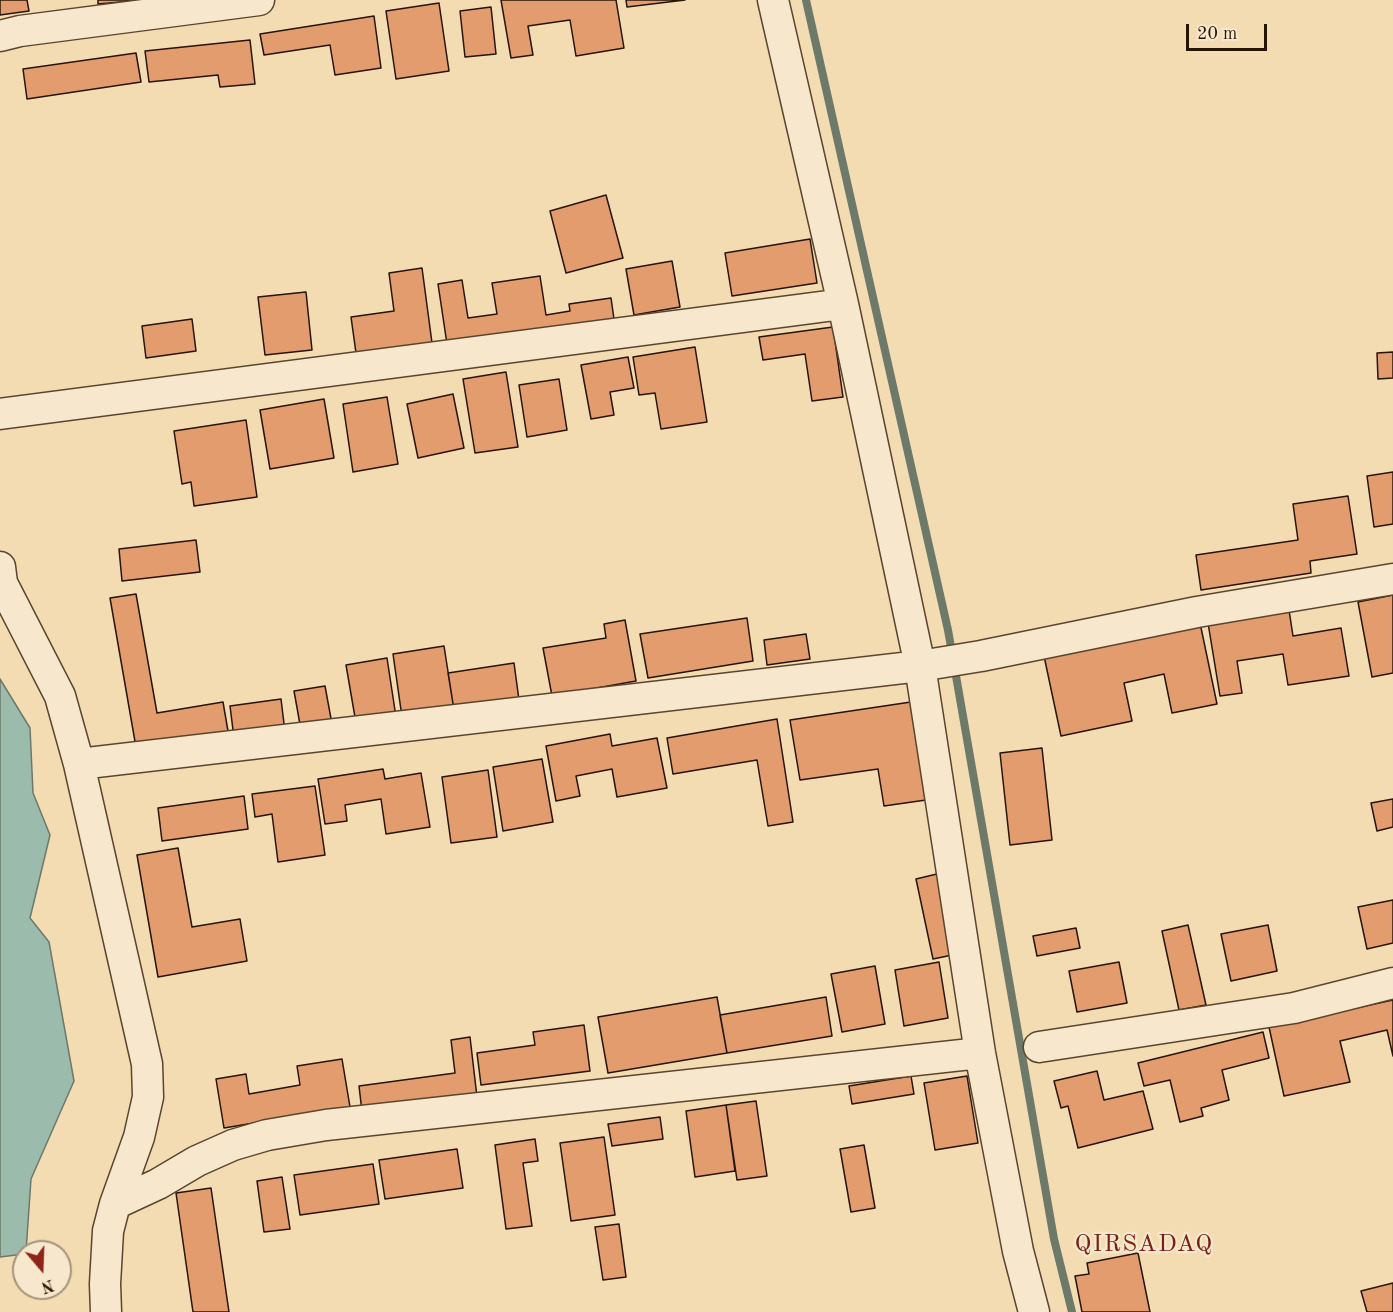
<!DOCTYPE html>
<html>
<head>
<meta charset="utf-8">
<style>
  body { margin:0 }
  #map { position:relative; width:1393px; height:1312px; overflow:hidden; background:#f3dbb2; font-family:"Old Standard TT",serif }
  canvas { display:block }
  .north { position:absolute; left:12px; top:1240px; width:60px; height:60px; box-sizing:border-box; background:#f7e8cd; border:2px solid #a4947d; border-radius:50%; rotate:161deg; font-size:16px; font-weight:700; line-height:24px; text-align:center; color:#271504 }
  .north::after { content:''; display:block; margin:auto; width:21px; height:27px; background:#8f2418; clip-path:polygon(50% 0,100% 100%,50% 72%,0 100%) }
  .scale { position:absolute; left:1186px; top:24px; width:81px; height:27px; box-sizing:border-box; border:3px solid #271504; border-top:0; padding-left:8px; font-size:18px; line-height:21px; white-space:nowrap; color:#271504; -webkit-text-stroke:4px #f7e8cd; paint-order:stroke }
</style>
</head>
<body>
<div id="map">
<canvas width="1393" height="1312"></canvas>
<div class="north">N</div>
<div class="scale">20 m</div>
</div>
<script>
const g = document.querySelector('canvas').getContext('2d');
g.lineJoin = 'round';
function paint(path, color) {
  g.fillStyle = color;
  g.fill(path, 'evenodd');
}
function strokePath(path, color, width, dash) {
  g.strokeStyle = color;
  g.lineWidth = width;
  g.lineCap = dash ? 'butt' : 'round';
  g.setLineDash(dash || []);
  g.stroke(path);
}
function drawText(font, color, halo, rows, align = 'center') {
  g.font = font + ' "Old Standard TT",serif';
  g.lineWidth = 4.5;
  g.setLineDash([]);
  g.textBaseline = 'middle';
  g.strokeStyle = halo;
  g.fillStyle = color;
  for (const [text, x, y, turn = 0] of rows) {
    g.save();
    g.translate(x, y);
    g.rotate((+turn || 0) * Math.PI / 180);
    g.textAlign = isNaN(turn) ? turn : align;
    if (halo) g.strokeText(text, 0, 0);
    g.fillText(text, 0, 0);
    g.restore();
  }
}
const water = new Path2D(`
  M0,679L30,728L33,793L50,835L30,918L49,942L74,1081L31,1179L26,1252H24V1254L0,1257Z`);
paint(water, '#9bbbad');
strokePath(water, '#6d7969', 1.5);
strokePath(new Path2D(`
  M806,0L948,630L1054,1239L1072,1312`), '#6d7969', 8);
const building = new Path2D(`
  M0,0H27L29,11L0,15Z
  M98,0H133V1L98,4Z
  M501,0H616L624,48L576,56L570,20L528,26L533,55L511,58Z
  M626,0H685L627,7Z
  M439,3L449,71L396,79L386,11Z
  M491,7L496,54L465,57L460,11Z
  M374,16L381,68L335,75L330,45L264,55L260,34Z
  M250,40L255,84L220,87L218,75L149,82L145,51Z
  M136,53L141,82L27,99L23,69Z
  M606,195L623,258L566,273L550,211Z
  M810,239L817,283L732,296L725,253Z
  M672,261L680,307L634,315L626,269Z
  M422,268L432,343L356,353L351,317L394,311L389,273Z
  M540,276L546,315L570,311L569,304L611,298L614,319L447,344L438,284L462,280L468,318L497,314L492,283Z
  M306,292L312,350L265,355L258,297Z
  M192,319L196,351L146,358L142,326Z
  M833,327L843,397L812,401L805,354L763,360L759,337Z
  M695,347L707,422L661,429L655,393L639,395L633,357Z
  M1393,352V378L1378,379L1377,353Z
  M628,357L634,388L610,392L614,415L591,419L581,365Z
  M506,372L518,447L475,453L463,379Z
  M559,379L567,430L527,437L519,385Z
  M453,394L464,448L418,458L407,404Z
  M387,397L398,464L353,472L343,404Z
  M324,399L334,458L270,469L260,410Z
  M246,420L257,497L194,506L191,482L182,484L174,431Z
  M1393,472V524L1374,527L1367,476Z
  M1348,496L1357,554L1310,561L1311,573L1201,590L1196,555L1298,540L1293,504Z
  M196,540L200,572L122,581L119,549Z
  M136,594L157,713L223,702L229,737L137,753L110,598Z
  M1393,595V673L1372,677L1358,602Z
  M1289,610L1293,636L1341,628L1349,676L1288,685L1283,654L1237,661L1242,693L1220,696L1208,623Z
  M747,618L753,661L648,678L640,634Z
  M625,620L636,681L552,696L543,648L606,638L604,624Z
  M1200,623L1217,704L1172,713L1164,674L1124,683L1132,721L1061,736L1044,656Z
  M806,634L810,659L767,665L764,640Z
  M444,646L454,710L402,717L393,654Z
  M387,658L396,717L356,723L346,665Z
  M514,663L519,700L454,710L448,673Z
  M325,686L332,724L301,730L294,691Z
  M281,699L285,732L234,738L230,706Z
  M911,702L926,800L884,806L878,769L800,780L790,720Z
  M777,719L793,822L768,826L757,760L673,774L667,738Z
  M610,734L612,746L657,738L667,788L617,797L612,769L576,776L580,796L556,801L546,746Z
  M1042,748L1052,840L1010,845L1000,753Z
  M542,759L553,822L503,831L493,767Z
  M383,769L385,779L421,773L430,827L386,834L381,799L345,805L347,821L325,824L318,779Z
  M488,770L497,837L451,843L442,777Z
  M315,786L325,855L278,862L272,814L255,817L252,794Z
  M244,796L248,829L162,841L158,808Z
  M1393,799V827L1377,831L1371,803Z
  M178,848L192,927L240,919L247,961L158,977L137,855Z
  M941,873L957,954L933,959L916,879Z
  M1393,900V943L1367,949L1358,907Z
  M1188,925L1206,1005L1179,1010L1162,931Z
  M1268,925L1277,971L1231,981L1221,934Z
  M1076,928L1080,948L1037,956L1033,936Z
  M939,962L948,1018L904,1026L895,970Z
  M1119,962L1127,1003L1077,1012L1069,971Z
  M875,966L885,1024L842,1032L831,974Z
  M717,997L727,1053L608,1073L598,1017Z
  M826,997L832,1036L727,1053L720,1015Z
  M1393,1000V1056L1387,1030L1340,1041L1350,1082L1284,1096L1269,1027Z
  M584,1025L590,1071L481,1085L477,1053L535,1045L533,1032Z
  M1263,1032L1269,1058L1222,1070L1229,1100L1201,1108L1203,1116L1180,1122L1170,1080L1144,1086L1138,1063Z
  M470,1037L477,1097L362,1112L359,1086L455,1073L451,1040Z
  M342,1059L350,1107L224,1128L216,1079L246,1074L249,1094L300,1085L297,1066Z
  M1097,1071L1104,1100L1143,1091L1153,1129L1078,1148L1068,1106L1061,1108L1054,1081Z
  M911,1076L914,1094L852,1104L849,1086Z
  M967,1076L978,1143L935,1150L924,1083Z
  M756,1101L767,1176L737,1180L726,1105Z
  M726,1105L735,1171L695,1177L686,1111Z
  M660,1117L663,1139L612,1146L608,1124Z
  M604,1137L615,1215L571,1221L560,1143Z
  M535,1139L538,1161L523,1163L532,1226L506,1229L495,1145Z
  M864,1145L875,1208L851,1212L840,1149Z
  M457,1149L463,1188L385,1199L379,1160Z
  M373,1164L379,1204L300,1215L294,1175Z
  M282,1177L290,1229L264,1232L257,1181Z
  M211,1188L229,1312H193L176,1193Z
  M619,1224L626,1277L603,1280L595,1227Z
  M1138,1253L1150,1312H1082L1075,1276L1089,1274L1087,1263Z
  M1393,1283V1312H1367L1361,1291Z`);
paint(building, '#e29c6e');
strokePath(building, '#271504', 1.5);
const street = new Path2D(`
  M773,0L843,304L920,666L980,1053L1018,1251L1034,1312
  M0,36L20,31L259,0
  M0,414L843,304
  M0,567L2,583L60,696L79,764L147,1064L148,1097L139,1137L115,1204L108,1231L105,1284L106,1312
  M79,764L920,666L981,656L1197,612L1393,579
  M1039,1047L1294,1008L1393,983
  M115,1204L158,1184L197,1161L233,1145L267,1135L326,1125L980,1053`);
strokePath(street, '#5a4630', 33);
strokePath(street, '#f7e8cd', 30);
g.letterSpacing = '1.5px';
drawText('24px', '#7a1f14', '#f7e8cd', [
  ["QIRSADAQ",1144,1245]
]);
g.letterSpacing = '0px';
</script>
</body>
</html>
